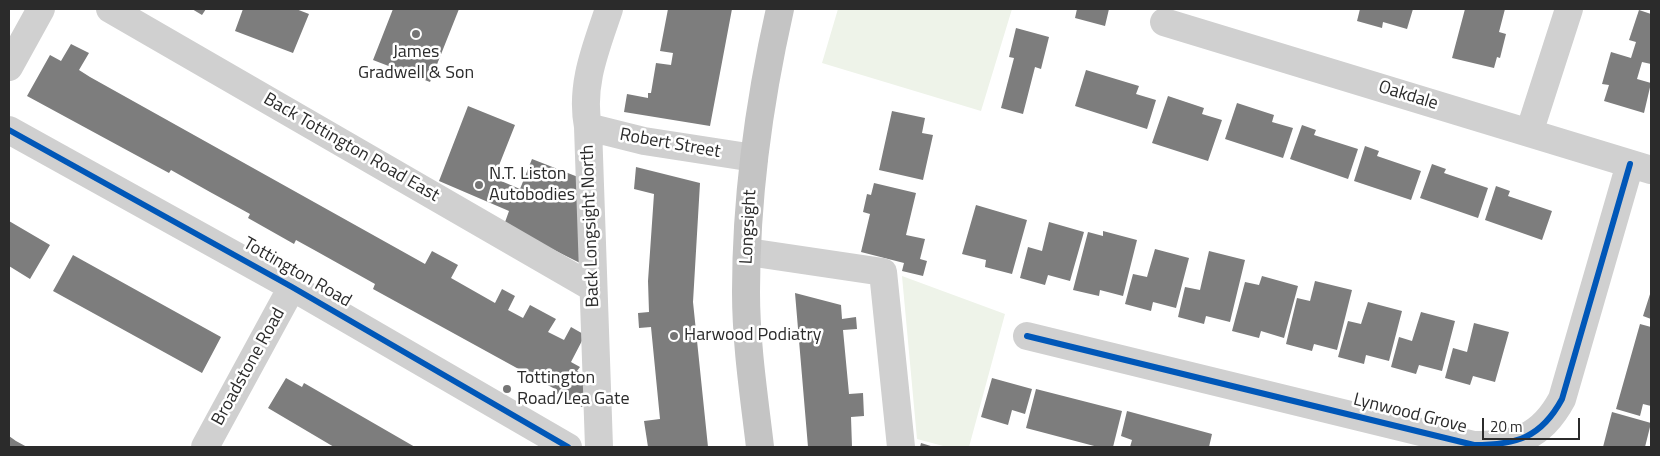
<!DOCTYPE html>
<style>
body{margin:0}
#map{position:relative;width:1660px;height:456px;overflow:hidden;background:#fff;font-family:"Titillium Web",sans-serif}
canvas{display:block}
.frame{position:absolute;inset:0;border:10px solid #2b2b2b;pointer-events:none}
.scale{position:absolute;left:1482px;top:418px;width:98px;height:22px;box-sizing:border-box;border:2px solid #2b2b2b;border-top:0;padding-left:6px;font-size:15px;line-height:18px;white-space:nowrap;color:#2b2b2b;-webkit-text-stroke:4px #fff;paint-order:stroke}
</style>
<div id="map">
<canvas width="1660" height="456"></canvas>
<div class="frame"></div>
<div class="scale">20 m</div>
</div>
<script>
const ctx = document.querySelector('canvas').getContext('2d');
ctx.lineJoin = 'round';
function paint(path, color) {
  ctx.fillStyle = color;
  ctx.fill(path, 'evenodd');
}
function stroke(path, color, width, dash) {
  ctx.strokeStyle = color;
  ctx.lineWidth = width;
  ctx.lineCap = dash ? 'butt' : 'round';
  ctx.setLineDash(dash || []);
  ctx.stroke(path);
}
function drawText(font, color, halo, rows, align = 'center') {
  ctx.font = font + ' "Titillium Web",sans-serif';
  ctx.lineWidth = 5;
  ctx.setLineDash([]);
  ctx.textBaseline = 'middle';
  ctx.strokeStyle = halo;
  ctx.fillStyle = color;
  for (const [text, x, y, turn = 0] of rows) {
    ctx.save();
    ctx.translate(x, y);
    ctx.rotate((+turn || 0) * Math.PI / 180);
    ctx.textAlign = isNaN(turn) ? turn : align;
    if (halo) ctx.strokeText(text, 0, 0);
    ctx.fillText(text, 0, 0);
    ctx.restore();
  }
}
const green = new Path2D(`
 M838 9H1012L981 111 822 63Z
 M902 276 1005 314 969 447H947L917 439Z`);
const building = new Path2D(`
 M192 9H206L202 15Z
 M243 9H296L309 14 293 53 235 31Z
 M393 9H459L430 82 373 60Z
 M668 9H732L710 126 624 112 627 94 648 98V93H651L656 63 671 65 673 53 660 51Z
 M1077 9H1109L1105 26 1075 18Z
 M1360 9H1413L1407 29 1383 22 1382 28 1357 21Z
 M1465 9H1505L1499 32 1506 34 1500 58 1497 57 1494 68 1452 58Z
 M1639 10 1651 14V64L1642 62 1637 79 1651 83 1644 113 1604 101 1609 85 1602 84 1611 52 1631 58 1636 42 1629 40Z
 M1016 28 1049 37 1041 69 1035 67 1023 114 1001 108 1014 58 1009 57Z
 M71 44 89 53 79 70 90 77 425 264 432 251 458 265 451 278 495 303 502 289 515 296 508 310 523 318 530 305 556 319 548 332 564 340 571 327 585 335 571 362 580 367 577 371 587 376V397L582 407 554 392 555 389 373 289 375 284 316 251 296 240 294 244 248 218 250 214 210 192 171 170 169 173 27 96 50 55 61 61Z
 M1086 70 1139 86 1136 94 1156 100 1147 129 1075 106Z
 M1168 96 1204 108 1202 114 1222 120 1208 161 1152 143Z
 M1237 103 1274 115 1272 122 1293 128 1283 158 1225 139Z
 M468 106 515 125 494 178 520 189 532 159 578 177 580 263 504 225 509 211 439 181Z
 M892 111 925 118 922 133 933 135 923 180 879 170Z
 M1302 125 1316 130 1314 135 1358 149 1348 179 1290 159Z
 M1365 146 1379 151 1377 156 1421 171 1411 200 1354 181Z
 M1432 164 1446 169 1444 173 1488 188 1478 218 1420 198Z
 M636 167 700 183 693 302 708 447H648L644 421 660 419 651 327 639 328 638 313 649 312 648 281 654 194 634 189Z
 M874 183 916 193 906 235 925 239 920 259 927 261 923 276 902 271 904 263 861 252 870 214 863 212 867 194 871 195Z
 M1496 186 1510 191 1508 196 1552 211 1542 240 1485 220Z
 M976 205 1027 220 1012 274 985 267 986 260 962 254Z
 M9 221 50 245 30 279 9 266Z
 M1049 222 1084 232 1070 281 1048 275 1045 285 1020 278 1028 247 1042 251Z
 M1103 231 1137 240 1123 296 1100 290 1099 296 1073 290 1088 232 1103 236Z
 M1155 249 1189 258 1176 308 1153 302 1151 311 1125 304 1133 274 1147 277Z
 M1209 251 1245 260 1230 322 1206 316 1204 324 1178 317 1185 287 1200 290Z
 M73 255 221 337 202 373 53 291Z
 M1262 276 1298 286 1284 338 1261 331 1259 338 1232 331 1245 282 1259 285Z
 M1315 281 1352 290 1337 350 1314 344 1312 351 1286 344 1297 298 1310 301Z
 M1651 291V319L1643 316Z
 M795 293 841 305 842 319 856 317 857 329 843 330 849 394 863 393 864 416 851 417 852 447H808Z
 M1368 302 1402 311 1389 361 1366 355 1364 364 1338 357 1348 321 1361 324Z
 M1421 312 1455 321 1442 371 1419 365 1416 374 1391 367 1399 337 1412 341Z
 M1474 323 1509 332 1495 382 1473 376 1470 385 1445 378 1453 348 1467 352Z
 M1640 324 1651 327V406L1643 404 1640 416 1616 409Z
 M286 378 302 387 304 383 415 447H334L268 408Z
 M992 378 1032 389 1025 414 1012 410 1008 425 981 417Z
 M1036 389 1122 411 1113 447H1098L1026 428Z
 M1127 411 1212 434 1209 447H1130L1132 440 1121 436Z
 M1612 412 1651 423 1645 447H1603Z
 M9 436 16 441 27 447H9Z
 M921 443 934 447H920Z`);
const minor = new Path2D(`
 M110 9 593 288
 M1164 22 1651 170
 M9 67 41 9
 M588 127 644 141 754 158
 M9 130 292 287 568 447
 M1529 133 1569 9
 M748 252 883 272 901 447
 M1027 336 1474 445C1516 445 1541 438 1562 399L1630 164
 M205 447 292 287
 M599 447 588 127C580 85 596 48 609 9`);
const major = new Path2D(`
 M760 447C754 396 746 344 746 292 746 196 759 102 780 9`);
const cycleway = new Path2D(`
 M9 130 292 287 568 447
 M1027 336 1474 445C1516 445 1541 438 1562 399L1630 164`);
const markers = [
 [416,34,5,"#757575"],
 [479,185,5,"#757575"],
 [674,336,5,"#757575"],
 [507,389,5,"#757575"]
];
const poiNames = [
 ["James",416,53,"center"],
 ["Gradwell & Son",416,74,"center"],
 ["N.T. Liston",489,175],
 ["Autobodies",489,196],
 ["Harwood Podiatry",684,336],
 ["Tottington",517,379],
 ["Road/Lea Gate",517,400]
];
const streetNames = [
 ["Oakdale",1408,96,17],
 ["Robert Street",670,144,10],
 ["Back Tottington Road East",351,148,30],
 ["Back Longsight North",591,226,-92],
 ["Longsight",749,227,-87],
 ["Tottington Road",297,273,30],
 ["Broadstone Road",249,367,-61],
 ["Lynwood Grove",1410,414,14]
];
paint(green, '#eef3e9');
paint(building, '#7d7d7d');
stroke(minor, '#d0d0d0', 28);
stroke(major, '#c4c4c4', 28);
stroke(cycleway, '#0057b8', 6);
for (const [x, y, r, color] of markers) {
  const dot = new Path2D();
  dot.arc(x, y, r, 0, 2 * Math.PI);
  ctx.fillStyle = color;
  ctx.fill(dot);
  stroke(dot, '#fff', 2);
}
drawText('18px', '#2b2b2b', '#fff', poiNames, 'left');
drawText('18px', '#2b2b2b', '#fff', streetNames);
</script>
